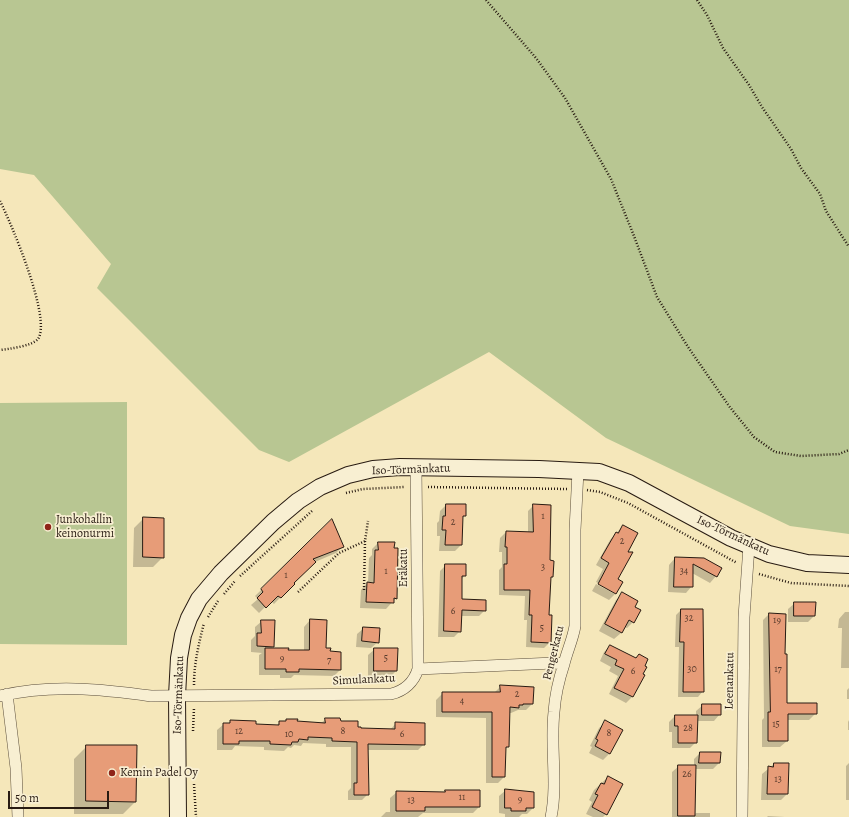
<!DOCTYPE html>
<meta charset="utf-8">
<style>
body{margin:0}
#map{position:relative;width:849px;height:817px;overflow:hidden;background:#f5e7ba;font-family:Alegreya,serif}
canvas{display:block}
.scale{position:absolute;left:8px;top:791px;width:101px;height:18px;box-sizing:border-box;border:2px solid #281b12;border-top:0;padding-left:5px;font-size:12px;line-height:14px;white-space:nowrap;color:#281b12;-webkit-text-stroke:3px #f8efd2;paint-order:stroke}
</style>
<div id="map">
<canvas width="849" height="817"></canvas>
<div class="scale">50 m</div>
</div>
<script>
const ctx = document.querySelector('canvas').getContext('2d');
ctx.lineJoin = 'round';
function paint(path, color) {
  ctx.fillStyle = color;
  ctx.fill(path, 'evenodd');
}
function stroke(path, color, width, dash) {
  ctx.strokeStyle = color;
  ctx.lineWidth = width;
  ctx.lineCap = dash ? 'butt' : 'round';
  ctx.setLineDash(dash || []);
  ctx.stroke(path);
}
function drawText(font, color, halo, rows, align = 'center') {
  ctx.font = font + ' Alegreya,serif';
  ctx.lineWidth = 3.5;
  ctx.setLineDash([]);
  ctx.textBaseline = 'middle';
  ctx.strokeStyle = halo;
  ctx.fillStyle = color;
  for (const [text, x, y, turn = 0] of rows) {
    ctx.save();
    ctx.translate(x, y);
    ctx.rotate((+turn || 0) * Math.PI / 180);
    ctx.textAlign = isNaN(turn) ? turn : align;
    if (halo) ctx.strokeText(text, 0, 0);
    ctx.fillText(text, 0, 0);
    ctx.restore();
  }
}
const green = new Path2D(`
 M0 0H849V534L790 526 606 438 489 352 289 462 259 450 97 288 111 264 34 175 0 169Z
 M127 402V645L0 644V403Z`);
const shadow = new Path2D(`
 M446 505 465 515 462 518 461 545 455 551H439L440 536H437V523L439 521 440 511Z
 M534 505 552 576 549 579 548 616 550 642 544 648 526 647 527 620H524L525 596 499 595V570L502 567V552H499L500 538 506 532 528 533V511Z
 M144 518 163 557 153 567H133L134 528Z
 M332 521 342 547 336 553 315 562 274 604 271 601 259 613 251 605 258 599 255 596Z
 M623 526 626 553 616 579 615 594V592L596 582 603 569 596 565 610 540Z
 M378 543 396 598 386 609 360 608 361 590 367 583H368L369 558 372 555V549Z
 M675 558 704 559 716 576 710 583 692 573V586L686 593 668 592 669 565Z
 M446 565 465 575 461 580V600L485 610 479 616H461L460 631 454 637H438L440 571Z
 M596 584 615 594 609 600 592 591Z
 M623 594 634 607 633 622 627 628 624 627 621 633 614 639 599 631 616 600Z
 M795 603 814 616 808 622H788V609Z
 M681 610 703 691 698 697H678L679 647H675L676 615Z
 M845 612H849V668H841L842 628H838L839 619Z
 M769 614 784 655 786 704 816 713 809 720H787V741L780 747H762V720L764 718 763 620Z
 M310 620 325 649 329 652 340 670 334 676 294 675 291 678H280V675H259V655L262 653 251 652V640L255 636V627L262 621 273 646 271 649 287 651H304V627Z
 M364 628 378 642 371 648 356 647 357 634Z
 M610 646 635 659 632 697 626 703 609 694 618 676 609 671 611 667 600 661 604 652Z
 M375 649 396 671 390 677H368V655Z
 M501 686 532 704 526 710H518L511 713H509L508 746 505 750 504 777 498 783H486V718L436 717V700L443 693H494Z
 M849 688V699H847V690Z
 M703 705 720 714 714 721H697L696 742 690 748H672V732H669V722L675 716H696V711Z
 M326 719 340 722 360 729 390 730 396 723 424 744 418 750H367L368 794 362 800H348V791L351 788V747H326V744L303 743 301 746 294 745 291 748 288 747 284 751 264 750V747L235 746 232 750H217V730L224 724H228L231 721 255 725 276 726 280 722H284L287 720 296 722 321 723Z
 M849 720V730H848V722Z
 M606 722 622 730 609 754 603 760 589 753 592 747 590 746 599 728Z
 M87 746 136 801 123 814H74V759Z
 M700 753H720L719 763 713 769H695L694 815 696 813H710V817H672V772L679 766H694V759Z
 M849 763V800H846V766Z
 M774 764 787 794 781 800H761L762 774Z
 M608 777 622 784 606 814 603 817H593L586 814 592 802 589 800 594 790Z
 M506 790 533 808 527 814H522L519 817H505V814L499 813V796Z
 M445 791H479V807L473 813H423L418 817H381L386 812H390V798L397 792 443 793Z
 M768 816 785 817H767Z`);
const building = new Path2D(`
 M446 504H466V516H463L462 545H445L446 530H442L443 516H445Z
 M533 504 551 505 550 560 554 561 553 577H551L549 615H552L551 643 531 642 532 615H529L530 590H504V564H507V547H505L506 531 533 532Z
 M143 517 164 518V558L143 557Z
 M332 519 344 547 313 559 316 562 294 583 295 584 281 598 278 596 266 608 257 598 263 592 261 589Z
 M623 525 638 533 628 552H633L618 579 623 582 616 594 598 584 609 563 601 558 616 532 618 533Z
 M378 542H395L394 548H398L397 599 394 598V603L366 602 367 582 374 583 375 550H378Z
 M675 557 704 558 722 568 717 577 693 564V587H674Z
 M445 564H466V576H462V599L486 600V611L462 610 461 632 444 631Z
 M622 592 638 601 635 607 641 610 634 623 629 620 622 633 605 624Z
 M794 602H816L815 616H794Z
 M681 609H703L704 692H683L684 642H680Z
 M769 613 786 614 785 654H787V703H817V714H788V741H768V712H770Z
 M310 619 327 620 326 648H331L330 651 341 652V670L299 669V672H286V669H265V648H289L288 650H309Z
 M261 620H275L274 647 257 646V633H261Z
 M363 627 380 628 379 643 362 641Z
 M610 645 636 658 639 654 648 659 645 666 647 667 643 674 645 675 633 697 614 688 624 669 615 665 617 660 605 654Z
 M374 648H398L397 671H374Z
 M500 685 534 687 533 704H523V705H519V708L510 707 509 747H506L505 777H492V712H442V692H500Z
 M702 704H721V715H702Z
 M675 715H698L697 743H678V726H675Z
 M325 718H340L341 721H358V727H361V728L395 729V722L425 723V745L368 744 369 795H354V783H357V742L332 741V738L308 737V740L299 739 298 742H292L291 745 270 744V741H239V744H223V723H230V720L256 721V724L279 725V721H286V719H298L297 721 325 723Z
 M605 720 623 730 610 754 595 746 598 740 596 739Z
 M86 745H137L136 802 86 801Z
 M700 752H721L720 763H699Z
 M774 763H789L788 794H767L768 766 773 767Z
 M678 765H696L695 816H678Z
 M608 776 623 784 607 815 592 807 598 795 595 794 601 783 604 784Z
 M505 789 534 792V808H526V811H511V808H505Z
 M445 790H480V807H425V811H396V791L445 792Z`);
const path = new Path2D(`
 M486 0 536 58 565 98 611 179 634 236 657 297 688 347 729 406 754 437 775 452 801 456 839 454 849 450
 M697 0 707 15 723 48 749 85 762 107 791 149 801 168 820 194 826 211 849 247
 M0 201C11 223 52 319 38 339 32 346 9 349 0 350
 M428 487 567 489
 M587 490 600 492 628 503 737 563
 M346 493 363 489 405 487
 M759 574 791 583 849 586
 M240 576 312 511
 M364 590 365 541
 M298 592 339 553 365 541 368 521
 M224 594 235 581
 M208 617 218 601
 M194 685C194 663 199 643 204 623
 M193 731 194 708
 M194 784 196 817`);
const street = new Path2D(`
 M416 468 418 669
 M7 694 16 768 18 817
 M0 696C50 684 101 689 151 696L391 694C404 691 414 682 418 669L554 663 564 664
 M551 817C558 783 550 747 554 712 555 697 559 679 564 664 567 651 573 639 575 626V530L578 471
 M742 817 744 617 749 546`);
const secondary = new Path2D(`
 M178 817 177 696 179 658 183 635 189 618 199 599 221 573 273 522 298 501 320 487 348 475 373 469 400 467 539 469 599 472 629 483 731 538 769 554 807 563 849 565`);
const markers = [
 [48,527,4,"#8f2418"],
 [112,773,4,"#8f2418"]
];
const numberNames = [
 ["1",543,517],
 ["2",453,523],
 ["2",622,542],
 ["3",543,568],
 ["1",386,572],
 ["34",684,572],
 ["1",286,576],
 ["6",453,612],
 ["32",689,619],
 ["19",777,621],
 ["5",542,629],
 ["9",282,659],
 ["5",386,659],
 ["7",329,661],
 ["30",692,670],
 ["17",778,670],
 ["6",633,672],
 ["2",517,695],
 ["4",462,702],
 ["15",776,725],
 ["28",688,729],
 ["12",239,732],
 ["8",343,732],
 ["8",609,734],
 ["10",289,735],
 ["6",402,735],
 ["26",687,775],
 ["13",778,780],
 ["11",462,798],
 ["9",520,800],
 ["13",411,801]
];
const streetNames = [
 ["Iso-Törmänkatu",411,470,-2],
 ["Iso-Törmänkatu",733,536,25],
 ["Eräkatu",404,568,-90],
 ["Pengerkatu",554,653,-76],
 ["Simulankatu",364,680,-3],
 ["Leenankatu",730,681,-89],
 ["Iso-Törmänkatu",179,695,-88]
];
const poiNames = [
 ["Junkohallin",56,520],
 ["keinonurmi",56,534],
 ["Kemin Padel Oy",120,773]
];
paint(green, '#b8c692');
paint(shadow, '#0003');
paint(building, '#e79c78');
stroke(building, '#281b12', 1);
stroke(street, '#5b4e3c', 12);
stroke(secondary, '#281b12', 18);
stroke(path, '#281b12', 2.5, [1, 2]);
stroke(street, '#f8efd2', 11);
stroke(secondary, '#f8efd2', 16);
for (const [x, y, r, color] of markers) {
  const dot = new Path2D();
  dot.arc(x, y, r, 0, 2 * Math.PI);
  ctx.fillStyle = color;
  ctx.fill(dot);
  stroke(dot, '#f8efd2', 1.5);
}
drawText('10px', '#583b2c', null, numberNames);
drawText('12px', '#281b12', '#f8efd2', streetNames);
drawText('12px', '#281b12', '#f8efd2', poiNames, 'left');
</script>
